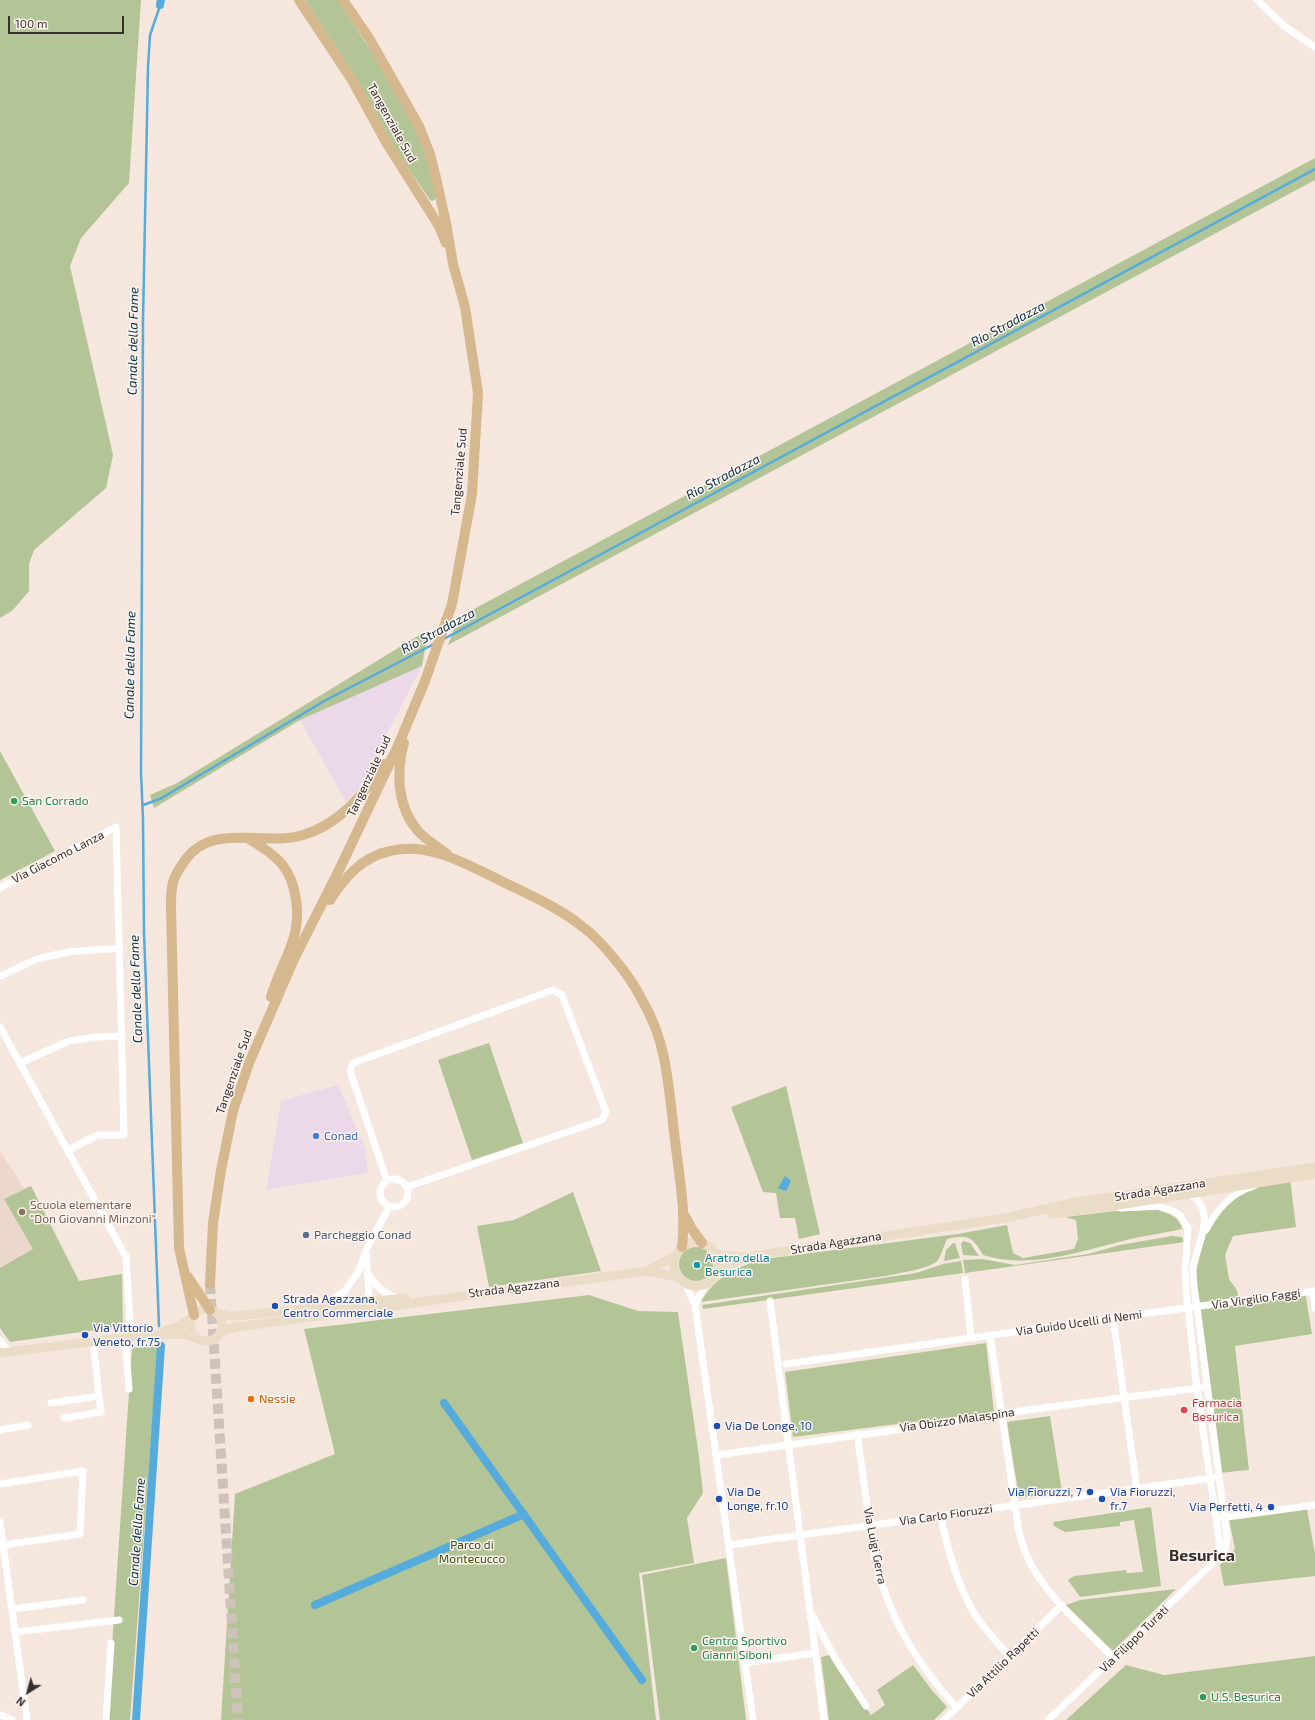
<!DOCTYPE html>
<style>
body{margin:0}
#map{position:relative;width:1315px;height:1720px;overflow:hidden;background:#f5e6de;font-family:"Exo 2",sans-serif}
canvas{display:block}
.north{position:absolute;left:8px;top:1672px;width:40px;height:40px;-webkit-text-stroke:3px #fef5f0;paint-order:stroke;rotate:217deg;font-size:11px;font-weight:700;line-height:16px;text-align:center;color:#36302d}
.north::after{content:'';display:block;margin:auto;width:14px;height:18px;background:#36302d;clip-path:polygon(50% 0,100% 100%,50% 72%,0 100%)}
.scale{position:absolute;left:8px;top:16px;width:116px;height:18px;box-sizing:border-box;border:2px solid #36302d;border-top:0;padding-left:5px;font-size:12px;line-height:14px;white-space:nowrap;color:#36302d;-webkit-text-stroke:3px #fef5f0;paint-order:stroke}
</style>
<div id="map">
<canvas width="1315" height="1720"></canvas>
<div class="north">N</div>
<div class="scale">100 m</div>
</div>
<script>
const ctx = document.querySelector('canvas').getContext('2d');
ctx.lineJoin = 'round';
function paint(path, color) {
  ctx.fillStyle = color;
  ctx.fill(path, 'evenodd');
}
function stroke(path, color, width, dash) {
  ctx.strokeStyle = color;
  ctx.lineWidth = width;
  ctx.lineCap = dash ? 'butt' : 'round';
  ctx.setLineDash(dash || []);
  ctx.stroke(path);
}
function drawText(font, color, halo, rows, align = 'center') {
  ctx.font = font + ' "Exo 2",sans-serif';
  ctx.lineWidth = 3;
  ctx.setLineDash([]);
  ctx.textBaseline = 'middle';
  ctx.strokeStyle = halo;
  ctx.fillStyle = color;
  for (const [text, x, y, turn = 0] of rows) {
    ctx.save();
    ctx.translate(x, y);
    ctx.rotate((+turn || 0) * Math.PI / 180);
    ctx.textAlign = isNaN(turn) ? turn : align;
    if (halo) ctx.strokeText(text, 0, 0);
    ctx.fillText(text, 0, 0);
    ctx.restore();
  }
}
const commercial = new Path2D(`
 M422 666 359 788 346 802 300 720Z
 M338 1085 365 1148 368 1173 266 1190 281 1101Z`);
const built = new Path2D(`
 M0 1151 24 1188 31 1186 56 1236 0 1269Z`);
const green = new Path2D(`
 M0 0H141L129 183 81 238 70 266 113 455 106 488 34 550 29 564V591L13 610 0 618Z
 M305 0H338L380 65 418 134 432 173 436 198 433 201 430 200 396 150 355 76Z
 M1315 158V180L448 645 459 617Z
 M421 634 427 638 422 666 300 720 154 808 150 795 177 783Z
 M0 751 55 851 0 880Z
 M489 1043 523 1143 472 1160 438 1060Z
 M786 1086 820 1234 799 1239 795 1218H780L776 1193 763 1192 731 1107Z
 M1290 1178 1296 1227 1233 1236 1225 1255 1229 1279 1237 1290 1239 1301 1305 1292 1312 1334 1235 1346 1249 1470 1219 1473 1193 1288 1201 1239 1222 1206 1252 1187Z
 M31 1186 79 1281 122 1274 123 1326 10 1342 0 1328V1268L33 1249 4 1199Z
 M573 1192 601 1271 489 1287 477 1226 514 1220Z
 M1158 1210C1169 1214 1180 1217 1182 1229 1161 1234 1139 1236 1119 1242 1075 1253 1028 1269 983 1255 973 1237 967 1234 947 1239 944 1245 941 1257 937 1261 930 1269 898 1273 886 1276L701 1302C714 1277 740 1265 765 1259L958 1234 1007 1225 1013 1253 1023 1258 1074 1249 1078 1239 1076 1220 1065 1217 1115 1211Z
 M1172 1236 1182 1237 1184 1242 965 1273 963 1260 982 1259 1015 1265 1088 1254 1120 1245Z
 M963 1241 970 1243 979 1256 963 1255 961 1244Z
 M953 1243H955L960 1258 944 1261 946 1250Z
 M679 1264a17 17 0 1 1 34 0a17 17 0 1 1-34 0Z
 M961 1261 963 1273 703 1309 702 1305 916 1273 943 1264Z
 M589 1295 638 1311 678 1312 699 1457 703 1493 687 1518 694 1563 639 1573 656 1720H221L235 1494 335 1454 304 1329Z
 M986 1343 994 1412 793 1437 785 1372Z
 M158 1346 130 1720H107L132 1348Z
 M1050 1416 1062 1492 1019 1498 1007 1422Z
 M1151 1507 1161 1586 1080 1597 1068 1580 1074 1576 1126 1570 1127 1573 1143 1572 1134 1520 1120 1522V1526L1065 1532 1054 1526 1053 1522Z
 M1307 1509 1315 1554V1576L1224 1586 1220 1565 1235 1549 1229 1519Z
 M726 1558 746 1720H660L642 1575Z
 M1176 1589 1113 1651 1066 1605 1080 1600Z
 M829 1655 871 1715 885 1705 877 1690 913 1665 931 1689 947 1707 934 1720H829L821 1657Z
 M1315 1656V1720H1066L1126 1665 1164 1675Z`);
const water = new Path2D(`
 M785 1176 791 1181 786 1191 778 1188Z`);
const stream = new Path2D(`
 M442 640 1315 169
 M143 805 160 799 326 700 434 644
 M159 1326 144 933 143 819 141 772 143 321 148 67 150 35 162 0`);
const canal = new Path2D(`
 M160 5 161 0
 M444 1403 642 1680
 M315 1605 524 1514
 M136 1720 161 1346`);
const primaryTunnel = new Path2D(`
 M210 1284 238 1720`);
const street = new Path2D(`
 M1257 0 1284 26 1315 47
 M0 888 116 827 124 1135H98L68 1150
 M0 976 37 959 68 952 120 948
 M0 1027 126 1257 131 1336
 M20 1063 69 1041 96 1037 122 1036
 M380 1193a14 14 0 1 1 28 0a14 14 0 1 1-28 0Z
 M387 1181 350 1071 353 1063 553 990 562 995 606 1112 602 1120 407 1187
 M1121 1208 1157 1206 1171 1210 1180 1215 1188 1228 1185 1271 1186 1290 1197 1389 1219 1539V1556
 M1206 1230C1217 1209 1231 1193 1254 1186
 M369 1275C375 1286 385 1294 397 1298
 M965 1279 971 1338
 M685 1283 695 1305 753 1720
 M1313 1291 1315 1308
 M770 1301 824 1720
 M363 1305C375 1293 364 1271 367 1256
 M695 1305 705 1284
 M300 1309 310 1303 333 1299 345 1291 358 1272 369 1244 390 1206
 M1113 1318 1137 1490
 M990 1335 1019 1532C1022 1541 1024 1550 1028 1558 1045 1596 1085 1628 1113 1658
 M125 1337 129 1389
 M0 1340 9 1352
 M786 1364 1178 1309 1315 1291
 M51 1403 99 1396 93 1341
 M64 1418 101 1412 99 1396
 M0 1430 28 1425
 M857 1434C861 1463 865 1491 869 1519 872 1541 875 1565 883 1587 898 1633 924 1672 957 1708
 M717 1455 1001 1415 1027 1410 1207 1387
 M0 1484 83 1471 80 1534 3 1545
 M941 1516C947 1549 957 1583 974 1613 984 1629 997 1642 1009 1656
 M1220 1518 1315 1505
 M0 1522 27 1720
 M729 1545 1219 1477
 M12 1609 83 1600
 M812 1615 836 1660 866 1706
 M15 1632 119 1620
 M745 1663 815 1653
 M0 1715 12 1720
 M106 1720 111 1643
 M944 1720 1062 1605
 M1048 1720 1219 1557 1225 1549 1227 1537 1197 1307C1195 1295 1193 1283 1193 1271 1195 1248 1213 1223 1199 1202 1195 1198 1193 1195 1187 1192`);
const secondary = new Path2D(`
 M1051 1214 1100 1208 1315 1174
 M674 1264a22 22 0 1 1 44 0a22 22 0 1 1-44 0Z
 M714 1253 722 1255 746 1257 1005 1218 1077 1202 1315 1167
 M647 1271 675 1256
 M715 1273 744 1258
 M190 1325a16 16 0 1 1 32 0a16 16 0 1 1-32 0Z
 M214 1312 229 1316H236L405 1298
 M163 1331 179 1326 192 1317
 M219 1334 228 1329 237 1327 647 1271 678 1277
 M0 1353 148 1335 184 1334 198 1339`);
const primary = new Path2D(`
 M299 0 352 80 386 142 439 226 446 243
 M404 743C396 772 397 807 418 831 426 840 438 847 447 854
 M249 839C261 846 272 853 281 863 298 883 301 919 292 943 286 961 276 978 271 997
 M330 900C345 877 362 857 390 851 430 841 470 866 505 883 532 896 559 908 583 927 602 941 629 975 640 996 651 1015 660 1037 664 1058 670 1088 672 1118 676 1148 680 1181 686 1213 682 1247
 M685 1216 692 1229 702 1243
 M188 1277 210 1310
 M210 1284 213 1223 221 1170 233 1111 249 1063 294 959 340 868 397 748 425 681 452 604 472 494 478 393 465 307 453 264 446 223 436 178 430 154 419 126 369 38 343 0
 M194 1315 179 1248 171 907C171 884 172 878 186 859 214 822 265 847 303 835 340 824 364 794 384 764`);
const markers = [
 [14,801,4,"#2e9e5b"],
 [316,1136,4,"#3f7fe0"],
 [22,1212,4,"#8d6e63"],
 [306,1235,4,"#5c6f8a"],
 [697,1265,4,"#0f9aa8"],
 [275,1306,4,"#1a4fb4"],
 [85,1335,4,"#1a4fb4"],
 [251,1399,4,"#e8710a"],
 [1184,1410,4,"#e0444e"],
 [717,1426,4,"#1a4fb4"],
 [1090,1492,4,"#1a4fb4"],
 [719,1499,4,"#1a4fb4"],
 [1102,1499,4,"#1a4fb4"],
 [1271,1507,4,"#1a4fb4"],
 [694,1648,4,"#2e9e5b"],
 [1203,1697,4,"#2e9e5b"]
];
const streetNames = [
 ["Tangenziale Sud",392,123,61],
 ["Tangenziale Sud",459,472,-85],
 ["Tangenziale Sud",369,776,-65],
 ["Via Giacomo Lanza",58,857,-27],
 ["Tangenziale Sud",234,1072,-71],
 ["Strada Agazzana",1160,1190,-9],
 ["Strada Agazzana",836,1243,-9],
 ["Strada Agazzana",514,1288,-7],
 ["Via Virgilio Faggi",1256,1299,-8],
 ["Via Guido Ucelli di Nemi",1079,1323,-8],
 ["Via Obizzo Malaspina",957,1420,-8],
 ["Via Carlo Fioruzzi",946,1515,-8],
 ["Via Luigi Gerra",875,1546,79],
 ["Via Filippo Turati",1134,1639,-44],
 ["Via Attilio Rapetti",1003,1663,-44]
];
const leisureNames = [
 ["San Corrado",22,801],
 ["Centro Sportivo",702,1641],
 ["Gianni Siboni",702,1655],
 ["U.S. Besurica",1211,1697]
];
const shopNames = [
 ["Conad",324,1136]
];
const educationNames = [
 ["Scuola elementare",30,1205],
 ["\"Don Giovanni Minzoni\"",30,1219]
];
const serviceNames = [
 ["Parcheggio Conad",314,1235]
];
const cultureNames = [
 ["Aratro della",705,1258],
 ["Besurica",705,1272]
];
const transitNames = [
 ["Strada Agazzana,",283,1299],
 ["Centro Commerciale",283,1313],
 ["Via Vittorio",93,1328],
 ["Veneto, fr.75",93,1342],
 ["Via De Longe, 10",725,1426],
 ["Via De",727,1492],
 ["Longe, fr.10",727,1506],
 ["Via Fioruzzi, 7",1082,1492,"right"],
 ["Via Fioruzzi,",1110,1492],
 ["fr.7",1110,1506],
 ["Via Perfetti, 4",1263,1507,"right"]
];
const foodNames = [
 ["Nessie",259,1399]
];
const healthNames = [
 ["Farmacia",1192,1403],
 ["Besurica",1192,1417]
];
const parkNames = [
 ["Parco di",472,1545],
 ["Montecucco",472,1559]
];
const waterNames = [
 ["Rio Stradazza",1008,324,-28],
 ["Canale della Fame",133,341,-89],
 ["Rio Stradazza",723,477,-28],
 ["Rio Stradazza",438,631,-28],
 ["Canale della Fame",130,665,-89],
 ["Canale della Fame",136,989,-92],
 ["Canale della Fame",137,1532,-86]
];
const districtNames = [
 ["Besurica",1202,1556]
];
paint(commercial, '#ebd9ea');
paint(built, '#ecd7cc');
paint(green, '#b3c596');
paint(water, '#54abdc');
stroke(stream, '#54abdc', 2.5);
stroke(canal, '#54abdc', 8);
stroke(primaryTunnel, '#cfc2bb', 10, [10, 5]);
stroke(street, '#fff', 7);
stroke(secondary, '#eadcc7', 9);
stroke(primary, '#d6b88f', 10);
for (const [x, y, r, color] of markers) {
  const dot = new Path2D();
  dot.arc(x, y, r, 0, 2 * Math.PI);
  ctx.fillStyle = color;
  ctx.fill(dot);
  stroke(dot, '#fef5f0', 1.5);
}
drawText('12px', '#36302d', '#fef5f0', streetNames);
drawText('12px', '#27864d', '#fef5f0', leisureNames, 'left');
drawText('12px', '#366cbe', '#fef5f0', shopNames, 'left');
drawText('12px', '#785e54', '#fef5f0', educationNames, 'left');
drawText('12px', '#4e5e75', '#fef5f0', serviceNames, 'left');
drawText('12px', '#0d838f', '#fef5f0', cultureNames, 'left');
drawText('12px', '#164399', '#fef5f0', transitNames, 'left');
drawText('12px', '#c56008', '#fef5f0', foodNames, 'left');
drawText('12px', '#be3a42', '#fef5f0', healthNames, 'left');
drawText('12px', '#3b4c12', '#fef5f0', parkNames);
drawText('italic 13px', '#062f43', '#fef5f0', waterNames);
drawText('bold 16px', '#36302d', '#fef5f0', districtNames);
</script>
